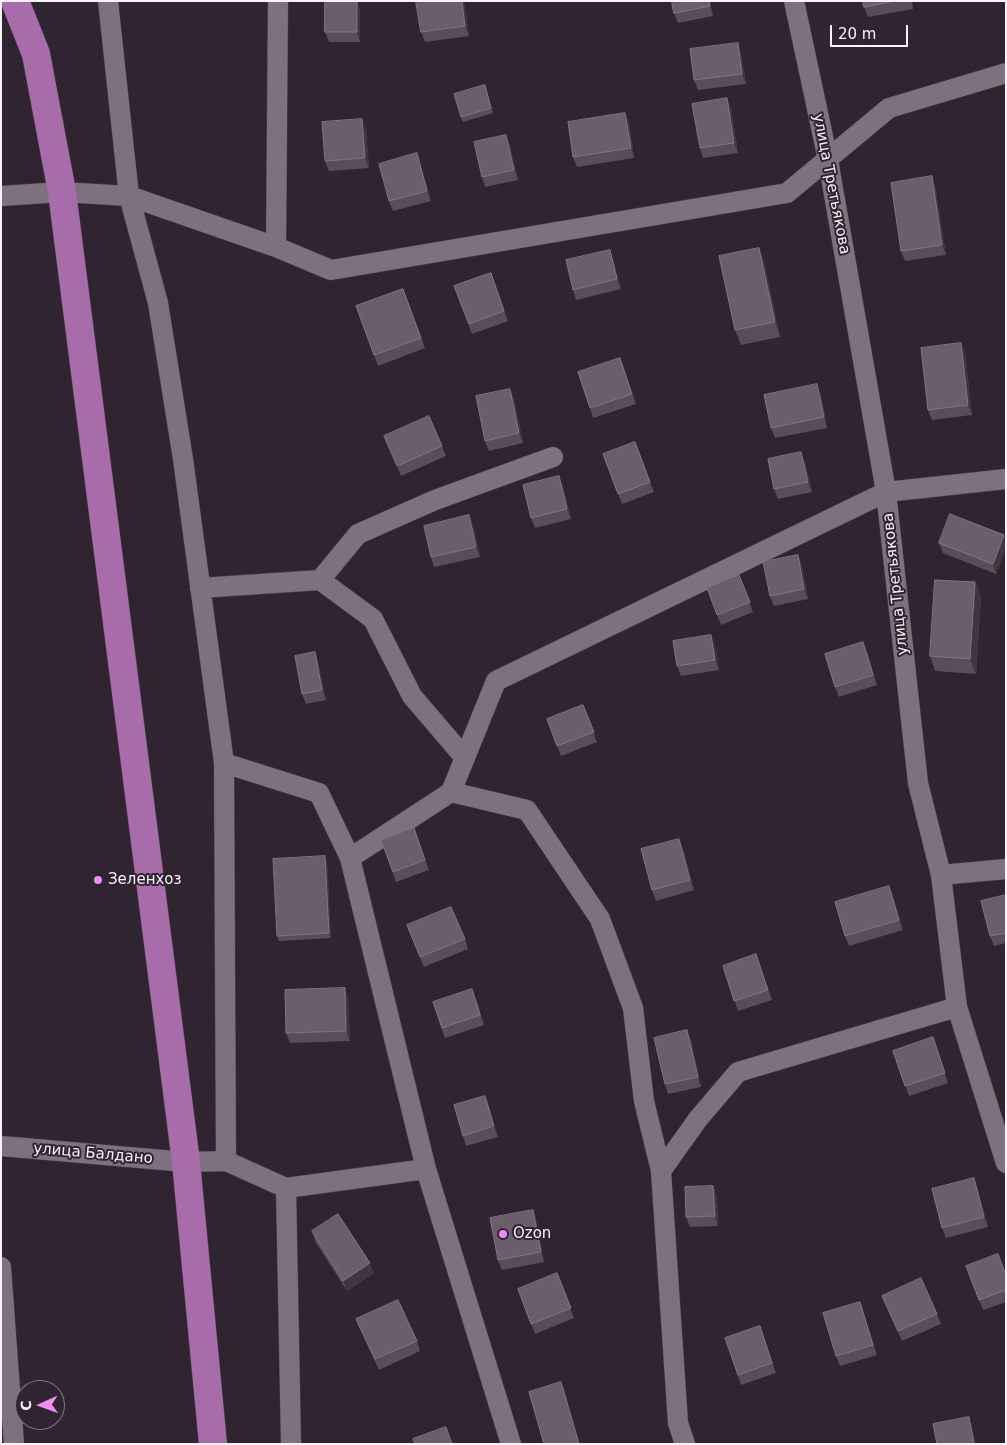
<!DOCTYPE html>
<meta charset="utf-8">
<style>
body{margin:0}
#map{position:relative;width:1007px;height:1445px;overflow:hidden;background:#302430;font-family:"DejaVu Sans",sans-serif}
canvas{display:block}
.frame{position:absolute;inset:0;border:2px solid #f9f1fa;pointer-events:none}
.north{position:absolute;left:15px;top:1380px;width:50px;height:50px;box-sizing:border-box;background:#302430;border:1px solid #807681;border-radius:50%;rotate:268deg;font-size:14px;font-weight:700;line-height:20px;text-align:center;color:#f9f1fa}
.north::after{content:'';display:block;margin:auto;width:18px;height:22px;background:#f08bf5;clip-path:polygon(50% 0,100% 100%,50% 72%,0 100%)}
.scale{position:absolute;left:830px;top:25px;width:78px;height:22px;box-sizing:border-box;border:2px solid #f9f1fa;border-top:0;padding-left:6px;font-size:15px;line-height:18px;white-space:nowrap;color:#f9f1fa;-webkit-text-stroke:4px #302430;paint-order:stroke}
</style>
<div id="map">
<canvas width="1007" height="1445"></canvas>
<div class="frame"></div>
<div class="north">С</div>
<div class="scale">20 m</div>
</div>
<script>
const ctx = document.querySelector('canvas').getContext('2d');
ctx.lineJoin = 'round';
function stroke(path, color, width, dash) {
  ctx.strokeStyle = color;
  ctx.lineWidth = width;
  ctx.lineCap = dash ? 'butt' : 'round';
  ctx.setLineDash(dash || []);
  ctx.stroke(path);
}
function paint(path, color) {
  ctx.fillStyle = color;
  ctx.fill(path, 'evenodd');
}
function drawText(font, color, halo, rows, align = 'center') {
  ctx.font = font + ' "DejaVu Sans",sans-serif';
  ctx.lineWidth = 4;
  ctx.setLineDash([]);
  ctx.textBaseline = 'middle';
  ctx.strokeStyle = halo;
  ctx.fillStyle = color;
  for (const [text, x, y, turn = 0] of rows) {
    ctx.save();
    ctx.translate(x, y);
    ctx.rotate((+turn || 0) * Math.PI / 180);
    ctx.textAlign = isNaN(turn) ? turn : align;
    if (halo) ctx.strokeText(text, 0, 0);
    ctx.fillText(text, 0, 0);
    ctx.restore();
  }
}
const street = new Path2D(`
 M108 1 129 196 276 247 278 1
 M794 1 828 160 886 492 918 783 941 875 957 1007 1006 1163
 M1 196 62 192 129 196 158 303 183 459 224 763 319 793 350 858 451 792 527 810 600 919 633 1008 644 1101 661 1171 678 1423 685 1444
 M276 247 331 270 787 193 889 108 1006 73
 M320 580 358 534 435 500 553 457
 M200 588 320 580 373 619 412 696 465 758
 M451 792 496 681 886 492 1006 479
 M941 875 1006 869
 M1 1146 186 1162 226 1161 224 763
 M226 1161 286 1188 426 1169 350 858
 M426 1169 511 1444
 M661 1171 698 1119 738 1072 957 1007
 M286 1188 291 1444
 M1 1267 14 1444`);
const primary = new Path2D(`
 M15 1 36 54 62 192 186 1162 213 1444`);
const wall = new Path2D(`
 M325 1H357L360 10V42H329L325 32Z
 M464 1 469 36 425 42 421 32Z
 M710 1 713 16 678 23 674 13Z
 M863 1H912L913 9 868 17 864 7Z
 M741 53 746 84 698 90 694 80Z
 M485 85 493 113 463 122 461 117Z
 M731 108 738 153 703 158 700 148Z
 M625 113 629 123 634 158 577 167 573 157Z
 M366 129 369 168 329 171 325 161Z
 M510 145 518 180 485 187 482 177Z
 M420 163 431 201 393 211 389 201Z
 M935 186 946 255 905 261 901 251Z
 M759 248 764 262 780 337 741 345 735 330Z
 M610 250 613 260 621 289 576 300 573 290Z
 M491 273 508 321 472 334 454 286Z
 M403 289 425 348 378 366 356 306Z
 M965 353 972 415 932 420 928 410Z
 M620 358 636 404 593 418 590 408Z
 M510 389 514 399 523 443 489 451 485 441Z
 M821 394 827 428 775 438 771 428Z
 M384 436 442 446 446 456 401 476Z
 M635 442 654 492 622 504 603 454Z
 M805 462 812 492 778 499 774 489Z
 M559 476 563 486 571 519 535 528 531 518Z
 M473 525 480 557 434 567 431 557Z
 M1004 535 996 574 943 553 939 543Z
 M798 555 802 566 808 599 774 606 770 596Z
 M739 575 753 612 721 625 707 588Z
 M975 582 981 597 976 674 935 671 930 656Z
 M711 635 715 645 719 670 681 676 677 666Z
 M315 652 318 662 326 700 306 704 302 694Z
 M867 652 877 685 839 697 835 687Z
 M583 705 597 742 561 756 547 719Z
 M414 828 429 870 396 882 381 840Z
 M683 849 694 890 656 901 652 890Z
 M327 861 331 938 279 941 277 936Z
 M889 886 903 930 849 946 845 936Z
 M1006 895V943L994 946 990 936Z
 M407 925 465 939 468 949 424 967Z
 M756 954 772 1000 738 1011 723 966Z
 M348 998 350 1041 290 1043 286 1033Z
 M476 999 484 1025 445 1038 433 1002Z
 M933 1037 948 1083 909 1096 893 1051Z
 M691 1040 701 1087 668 1094 665 1084Z
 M485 1096 498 1137 466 1146 463 1136Z
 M974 1178 977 1188 988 1227 946 1238 942 1228Z
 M713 1186 717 1196 718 1226 690 1227 686 1217Z
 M533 1210 536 1220 544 1262 502 1270 498 1260Z
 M312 1231 374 1273 347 1291 315 1241Z
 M966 1266 1006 1275V1302L983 1310Z
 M557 1273 574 1318 535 1334 518 1289Z
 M882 1296 937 1314 941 1324 902 1341 886 1306Z
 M863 1312 877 1355 840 1366 836 1356Z
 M356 1319 417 1341 420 1351 379 1370 360 1329Z
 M760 1326 776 1373 741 1385 725 1338Z`);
const shadedWall = new Path2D(`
 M357 1 360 10V42L357 32Z
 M462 1H464L469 36 465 26Z
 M709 1H710L713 16 710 6Z
 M738 43 741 53 746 84 742 74Z
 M727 98 731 108 738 153 734 143Z
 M625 113 629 123 634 158 631 148Z
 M362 119 366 129 369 168 365 158Z
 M506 135 510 145 518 180 514 170Z
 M417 153 420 163 431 201 427 191Z
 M932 176 935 186 946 255 942 245Z
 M759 248 764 262 780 337 775 322Z
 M610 250 613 260 621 289 617 279Z
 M961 343 965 353 972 415 968 405Z
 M817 384 821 394 827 428 824 417Z
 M510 389 514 399 523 443 519 433Z
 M801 452 805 462 812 492 808 482Z
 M559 476 563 486 571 519 567 509Z
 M469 515 473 525 480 557 476 547Z
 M1004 535 1006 539V550L996 574 993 564Z
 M798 555 802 566 808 599 804 589Z
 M975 582 981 597 976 674 970 659Z
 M711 635 715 645 719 670 715 660Z
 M315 652 318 662 326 700 322 690Z
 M679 839 683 849 694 890 690 880Z
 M325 856 327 861 331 938 329 933Z
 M889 886 893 896 903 930 899 920Z
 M345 988 348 998 350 1041 346 1031Z
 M687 1030 691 1040 701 1087 698 1077Z
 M485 1096 489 1106 498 1137 494 1126Z
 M974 1178 977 1188 988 1227 984 1217Z
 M713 1186 717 1196 718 1226 715 1216Z
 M533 1210 536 1220 544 1262 541 1252Z
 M370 1263 374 1273 347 1291 343 1281Z
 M561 1382 565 1392 580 1444H579Z
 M969 1417 972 1427 976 1444H974Z`);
const building = new Path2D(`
 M325 1H357V32H325Z
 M416 1H462L465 26 421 32Z
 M672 1H709L710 6 674 13Z
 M863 1H895L864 7Z
 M738 43 742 74 694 80 690 49Z
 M485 85 491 108 461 117 454 94Z
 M727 98 734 143 700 148 692 104Z
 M625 113 631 148 573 157 568 122Z
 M362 119 365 158 325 161 322 122Z
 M506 135 514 170 482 177 474 142Z
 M417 153 427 191 389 201 379 164Z
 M932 176 942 245 901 251 891 183Z
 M759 248 775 322 735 330 719 256Z
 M610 250 617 279 573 290 566 260Z
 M491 273 504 311 469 324 454 286Z
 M403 289 421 338 374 355 356 306Z
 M961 343 968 405 928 410 921 348Z
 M620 358 632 394 590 408 578 372Z
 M817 384 824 417 771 428 764 395Z
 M510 389 519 433 485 441 476 396Z
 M429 416 442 446 397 466 384 436Z
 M635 442 650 482 618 494 603 454Z
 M801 452 808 482 774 489 768 459Z
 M559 476 567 509 531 518 523 485Z
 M950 514 1004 535 993 564 939 543Z
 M469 515 476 547 431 557 424 526Z
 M798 555 804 589 770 596 763 562Z
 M739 575 750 602 717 615 707 588Z
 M935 580 975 582 970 659 930 656Z
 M711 635 715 660 677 666 673 641Z
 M863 642 873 675 835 687 825 654Z
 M315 652 322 690 302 694 295 656Z
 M583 705 594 732 557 746 547 719Z
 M414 828 425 860 393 872 381 840Z
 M679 839 690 880 652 890 641 849Z
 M325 856 329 933 277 936 273 859Z
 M889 886 899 920 845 936 835 902Z
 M1006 895V933L990 936 981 901Z
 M451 907 465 939 420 957 407 925Z
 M756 954 768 990 734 1001 723 966Z
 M345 988 346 1031 286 1033 285 990Z
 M472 989 480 1015 442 1028 433 1002Z
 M687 1030 698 1077 665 1084 654 1038Z
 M933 1037 945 1073 905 1086 893 1051Z
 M485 1096 494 1126 463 1136 454 1105Z
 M974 1178 984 1217 942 1228 932 1189Z
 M713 1186 715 1216 686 1217 685 1187Z
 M533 1210 541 1252 498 1260 490 1218Z
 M338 1214 370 1263 343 1281 312 1231Z
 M998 1254 1006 1275V1290L979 1300 966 1266Z
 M557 1273 571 1308 531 1324 518 1289Z
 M921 1278 937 1314 898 1331 882 1296Z
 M398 1300 417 1341 375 1359 356 1319Z
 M860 1302 873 1345 836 1356 823 1313Z
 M760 1326 772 1363 738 1375 725 1338Z
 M561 1382 579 1444H544L529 1392Z
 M969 1417 974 1444H937L933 1424Z
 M446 1427 452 1444H415L413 1439Z`);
const markers = [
 [98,880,5,"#f08bf5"],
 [503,1234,5,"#f08bf5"]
];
const streetNames = [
 ["улица Третьякова",831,184,79],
 ["улица Третьякова",896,584,-96],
 ["улица Балдано",93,1154,5]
];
const poiNames = [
 ["Зеленхоз",108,880],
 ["Ozon",513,1234]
];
stroke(street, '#4a3f4a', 21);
stroke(primary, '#4a3f4a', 29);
stroke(street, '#7f707f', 20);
stroke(primary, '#a96cab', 28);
paint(wall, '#5a4c5a');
paint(shadedWall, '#423542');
paint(building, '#6b5e6b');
stroke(building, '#817582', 1);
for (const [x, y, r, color] of markers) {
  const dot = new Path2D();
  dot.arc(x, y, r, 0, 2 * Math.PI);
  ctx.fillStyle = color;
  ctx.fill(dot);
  stroke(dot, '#302430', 2);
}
drawText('15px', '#f9f1fa', '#302430', streetNames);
drawText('15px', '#f9f1fa', '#302430', poiNames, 'left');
</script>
